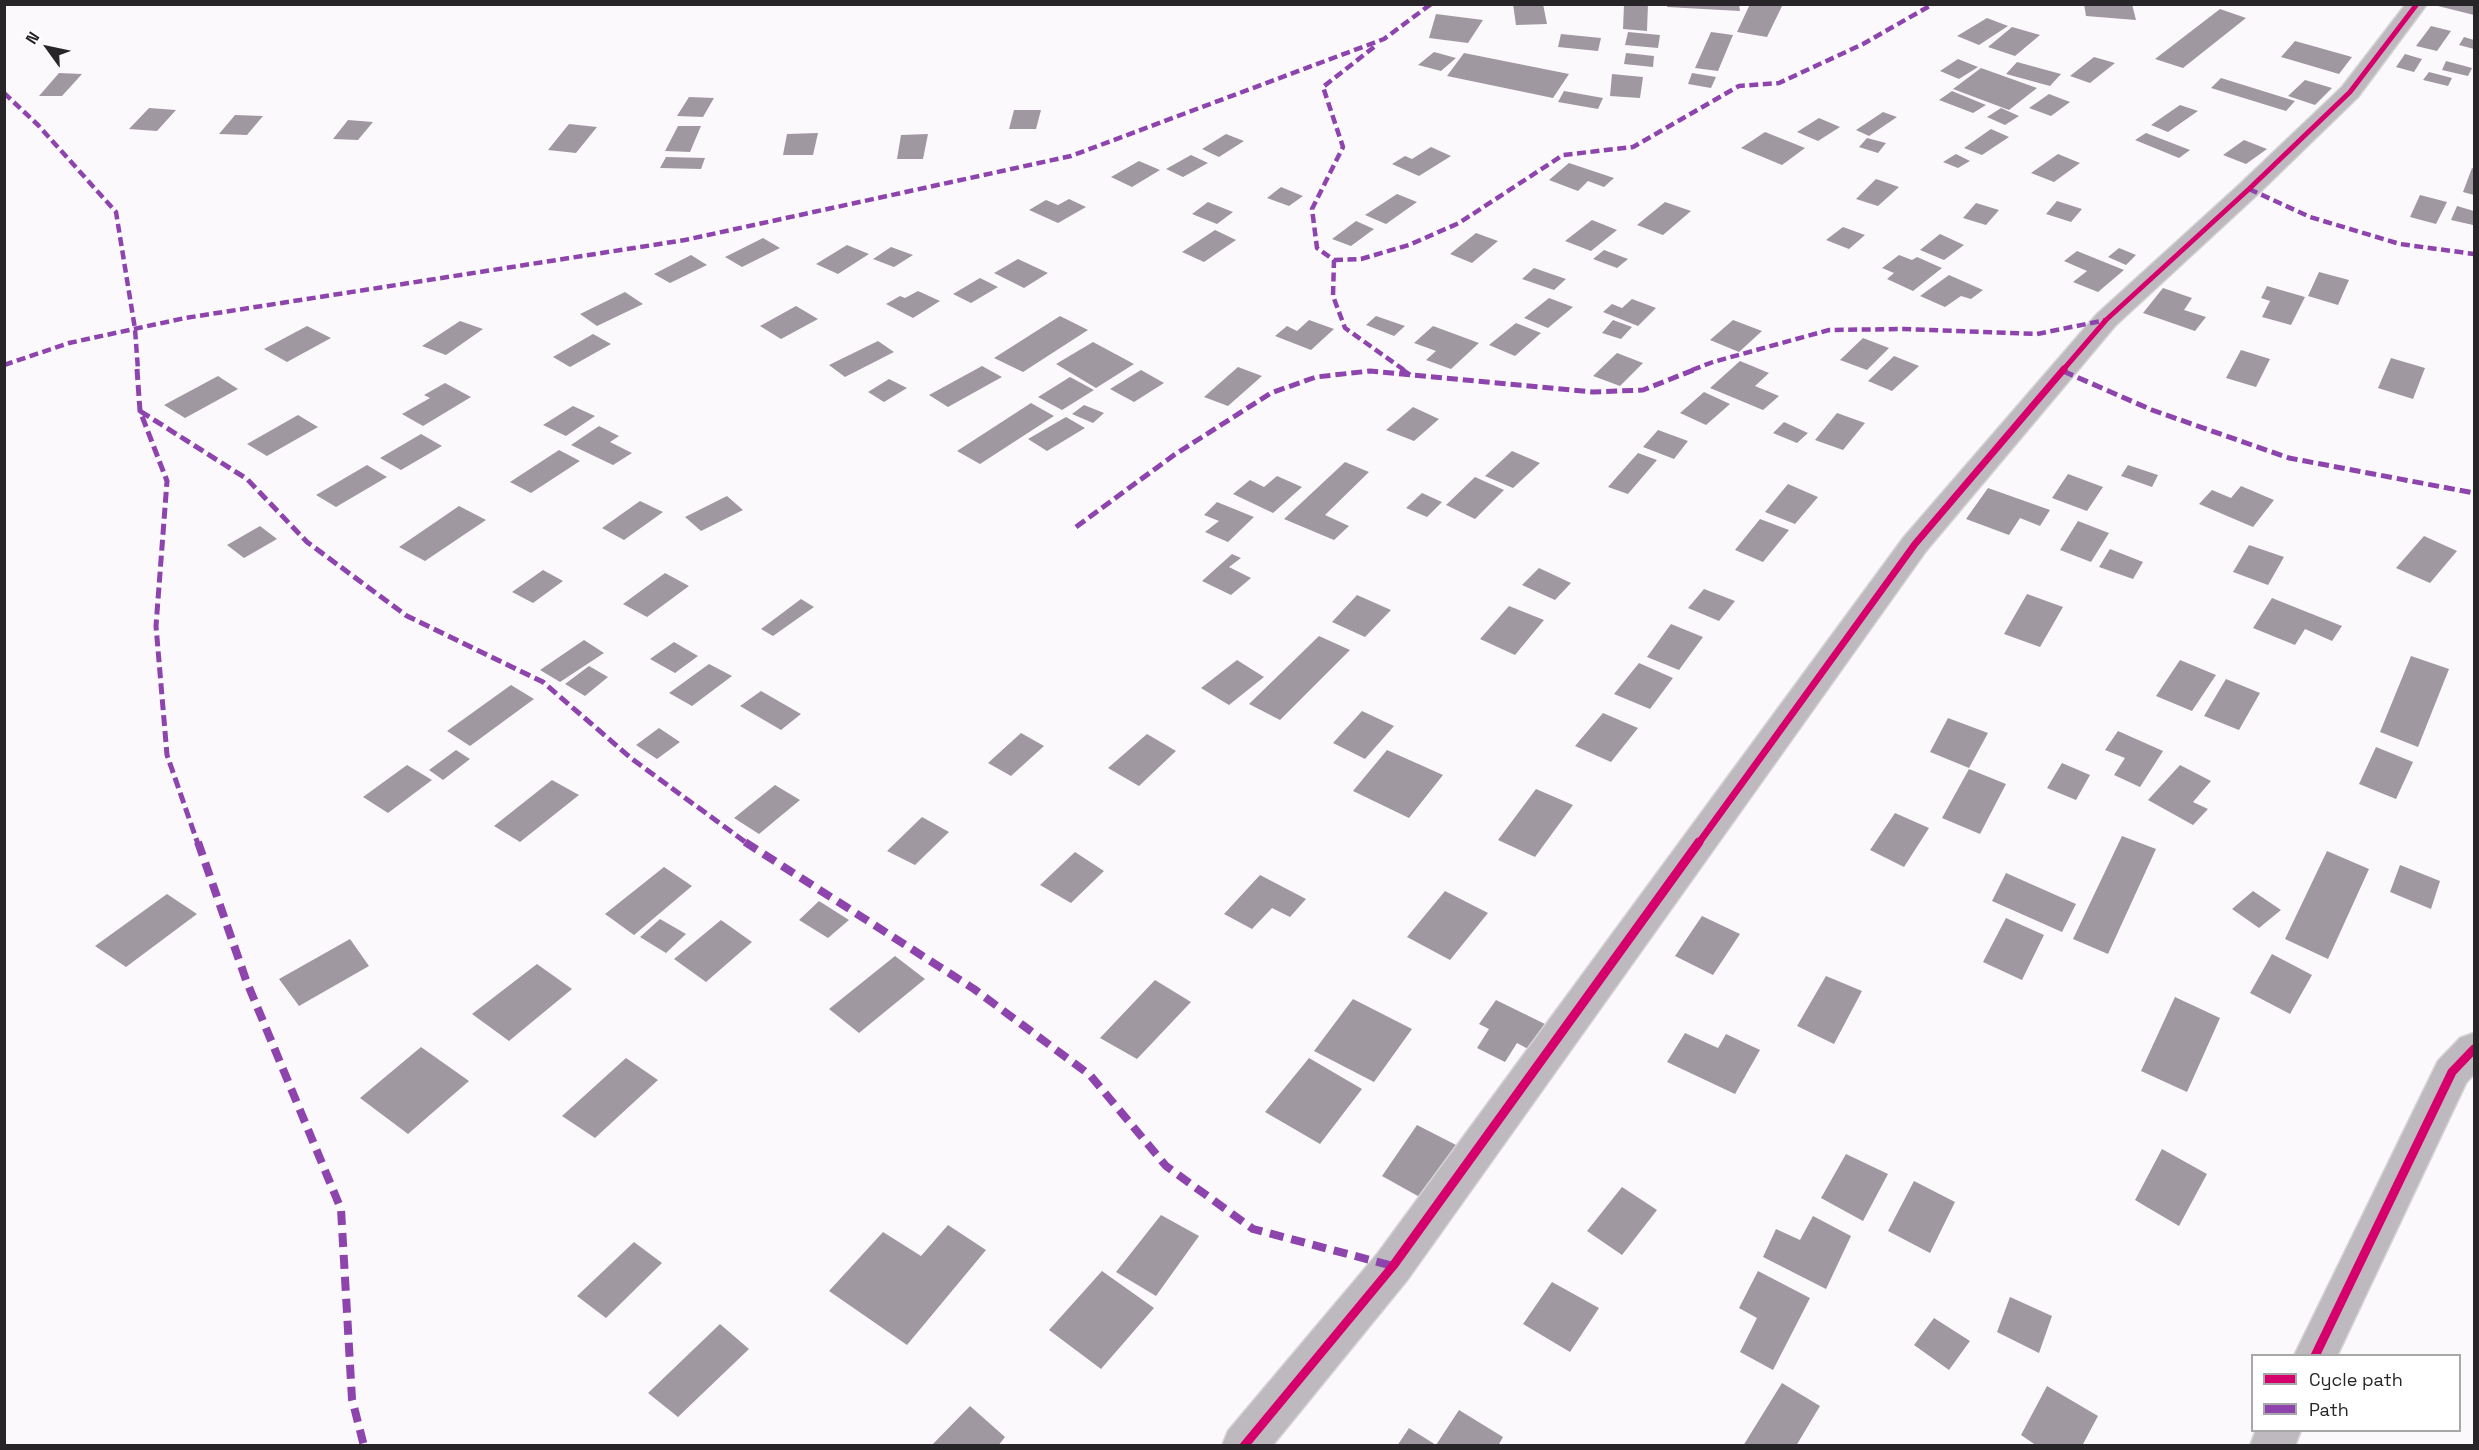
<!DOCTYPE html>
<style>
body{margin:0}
#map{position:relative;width:2479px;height:1450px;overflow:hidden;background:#fcf9fc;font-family:"Space Grotesk",sans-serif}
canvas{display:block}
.frame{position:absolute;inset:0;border:6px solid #272527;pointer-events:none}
.legend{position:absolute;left:2251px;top:1354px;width:210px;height:78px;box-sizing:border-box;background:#fff;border:2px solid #a9a8a9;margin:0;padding:8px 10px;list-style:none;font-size:18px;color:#272527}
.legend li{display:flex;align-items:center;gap:12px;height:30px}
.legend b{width:30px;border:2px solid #a9a8a9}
.north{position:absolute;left:18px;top:18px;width:60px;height:60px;-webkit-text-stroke:4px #fff;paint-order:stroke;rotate:303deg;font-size:16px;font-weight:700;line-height:24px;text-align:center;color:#272527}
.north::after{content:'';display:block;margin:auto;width:21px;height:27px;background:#272527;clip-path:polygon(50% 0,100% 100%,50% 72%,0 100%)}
</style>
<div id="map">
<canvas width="2479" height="1450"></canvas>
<div class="frame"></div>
<ul class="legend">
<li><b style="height:8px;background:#d6006c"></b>Cycle path</li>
<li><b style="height:8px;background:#8e44ad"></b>Path</li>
</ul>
<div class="north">N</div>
</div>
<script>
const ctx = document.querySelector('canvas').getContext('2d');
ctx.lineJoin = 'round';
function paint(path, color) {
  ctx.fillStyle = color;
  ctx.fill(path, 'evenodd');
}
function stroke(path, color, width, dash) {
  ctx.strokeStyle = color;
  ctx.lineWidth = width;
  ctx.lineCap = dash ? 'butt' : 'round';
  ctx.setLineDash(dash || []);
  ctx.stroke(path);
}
const building = new Path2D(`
 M1513 4H1543L1547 24 1516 25Z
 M1624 4H1648L1647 31 1623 29Z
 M1667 4H1739L1740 11 1667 7Z
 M1750 4H1783L1767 37 1737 32Z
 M2084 4H2132L2136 20 2086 16Z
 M2434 4 2474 5V15L2434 5Z
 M2220 9 2246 18 2183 68 2155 59Z
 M1436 14 1483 20 1468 43 1429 38Z
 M1987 18 2008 26 1979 45 1957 36Z
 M2431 26 2451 31 2437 51 2416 46Z
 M2012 27 2040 35 2015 56 1988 47Z
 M1628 32 1660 35 1658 48 1625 45Z
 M1711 32 1733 35 1718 71 1695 68Z
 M1561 34 1601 38 1598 51 1558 47Z
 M2464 37 2474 40V49L2459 45Z
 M2295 41 2352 57 2339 74 2281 57Z
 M1434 52 1456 58 1441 71 1418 65Z
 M1464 53 1569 74 1553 98 1447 76Z
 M1626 53 1654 56 1653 67 1624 64Z
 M2405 54 2422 59 2414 72 2396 67Z
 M2094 57 2115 63 2090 83 2070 76Z
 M1958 59 1978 67 1959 79 1940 71Z
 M2446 61 2472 68 2468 76 2442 70Z
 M2017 62 2061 74 2050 86 2006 74Z
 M1981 68 2037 88 2009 110 1953 89Z
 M2429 72 2452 78 2448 86 2423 80Z
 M59 73 82 74 62 96H39Z
 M1692 73 1716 77 1711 88 1688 84Z
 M1612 74 1643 77 1640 98 1610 96Z
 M2221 78 2295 101 2286 111 2211 88Z
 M2305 80 2332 88 2315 105 2288 96Z
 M1564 91 1603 98 1598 109 1558 102Z
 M1952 91 1986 105 1973 113 1939 100Z
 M2049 94 2070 102 2051 116 2029 108Z
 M689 97 714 98 703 117 677 116Z
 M2180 105 2198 111 2168 132 2151 125Z
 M149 108 176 110 157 131 129 129Z
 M2001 108 2019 116 2005 125 1987 117Z
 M1014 110H1041L1036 129H1009Z
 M1883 112 1897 117 1869 136 1856 130Z
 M235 115 263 116 247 135 219 134Z
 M1819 118 1840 127 1818 141 1797 132Z
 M348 120 373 122 358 140 333 139Z
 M569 124 597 127 576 153 548 150Z
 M678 126H701L690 152 665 151Z
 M1991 129 2009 137 1982 155 1964 148Z
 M1765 132 1805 148 1782 165 1741 148Z
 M818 133 813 155H783L787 134Z
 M2146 133 2190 150 2179 158 2135 140Z
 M928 134 923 159H897L901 135Z
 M1226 134 1244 141 1219 157 1202 149Z
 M1867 138 1886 143 1878 153 1859 147Z
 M2244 140 2267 149 2246 164 2223 155Z
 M1431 147 1451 156 1419 176 1392 164 1405 156 1412 159Z
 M1956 154 1970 161 1958 168 1943 162Z
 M2058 154 2080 163 2054 182 2031 173Z
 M1191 155 1208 163 1183 177 1166 169Z
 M666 157 705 158 701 169 660 168Z
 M1139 161 1160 170 1132 187 1111 177Z
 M1569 163 1614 178 1604 187 1588 181 1578 191 1549 180Z
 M2472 168 2474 169V195L2463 192Z
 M1876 179 1899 187 1878 206 1856 199Z
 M1281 187 1303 196 1289 206 1267 198Z
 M1397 194 1417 202 1386 224 1365 215Z
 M2420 195 2447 202 2436 224 2410 217Z
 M1069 199 1086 207 1058 223 1029 210 1046 200 1058 205Z
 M2057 201 2082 209 2071 222 2046 214Z
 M1208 202 1233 212 1217 224 1192 214Z
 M1665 202 1691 211 1663 235 1637 225Z
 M1976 203 1999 210 1986 225 1963 218Z
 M2457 206 2474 211 2473 225 2451 220Z
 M1592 220 1617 230 1591 251 1565 241Z
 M1356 221 1374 229 1351 246 1332 239Z
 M1843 227 1865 235 1849 249 1826 240Z
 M1215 230 1236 240 1204 262 1182 252Z
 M1476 233 1498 241 1472 263 1450 254Z
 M1940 234 1964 245 1944 260 1920 250Z
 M763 238 780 248 742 267 725 257Z
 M847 245 869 254 838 274 816 264Z
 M891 247 913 255 894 267 873 259Z
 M2119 248 2136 255 2126 265 2108 257Z
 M1604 250 1628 259 1617 268 1593 259Z
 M2077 251 2124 270 2098 292 2073 282 2087 271 2064 261Z
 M691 255 707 265 670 283 654 274Z
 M1899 255 1912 260 1917 257 1942 268 1913 291 1887 279 1894 273 1882 268Z
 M1018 259 1048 273 1024 288 994 273Z
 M1534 268 1566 279 1554 290 1522 279Z
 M2319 272 2349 280 2338 305 2308 296Z
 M1949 275 1983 290 1971 299 1961 296 1945 307 1920 296Z
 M980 278 998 287 971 303 953 294Z
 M2267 286 2305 297 2291 325 2262 317 2270 301 2261 298Z
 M2163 288 2192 298 2184 310 2206 317 2195 331 2143 313Z
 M918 291 940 301 913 318 886 304 900 296 905 298Z
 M625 292 643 304 597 326 580 314Z
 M1549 298 1573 307 1548 328 1524 318Z
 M1632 299 1656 308 1638 326 1603 312 1612 304 1622 308Z
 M796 306 818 319 781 339 760 326Z
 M1060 316 1088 330 1023 372 994 358Z
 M1376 316 1405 326 1394 336 1366 325Z
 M1309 320 1334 329 1311 350 1275 336 1287 326 1297 331Z
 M1613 320 1632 327 1621 339 1602 333Z
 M1733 320 1762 331 1739 352 1710 340Z
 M460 321 483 329 446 355 422 346Z
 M1516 323 1541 333 1515 356 1489 345Z
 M307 326 331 338 287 362 264 349Z
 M1433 326 1479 343 1451 369 1426 360 1436 351 1414 343Z
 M593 334 611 344 570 367 553 357Z
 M1863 338 1889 348 1867 370 1840 360Z
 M878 341 894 352 845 377 829 365Z
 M1093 342 1134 364 1096 388 1056 364Z
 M2241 350 2270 359 2256 387 2226 378Z
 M1617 353 1643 363 1620 386 1593 376Z
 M1894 356 1919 366 1892 391 1868 381Z
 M2391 358 2425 368 2413 399 2378 388Z
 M1740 361 1769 373 1755 386 1779 396 1763 410 1710 388Z
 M982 366 1002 377 948 407 929 395Z
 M1238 367 1262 376 1228 406 1204 397Z
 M1141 370 1164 383 1134 402 1110 389Z
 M218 376 238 389 185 418 164 405Z
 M1070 377 1094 390 1062 410 1038 397Z
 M889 379 907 388 884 402 868 392Z
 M445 383 471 397 423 426 402 414 430 398 424 395Z
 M1704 392 1730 404 1706 425 1680 413Z
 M1031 403 1054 416 980 464 957 451Z
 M1084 405 1104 413 1093 423 1072 414Z
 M573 406 595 416 566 436 543 425Z
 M1413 407 1439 419 1414 441 1386 430Z
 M1837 413 1865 423 1843 450 1815 440Z
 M298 415 318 427 267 456 247 444Z
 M1066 417 1085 428 1047 451 1028 439Z
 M1784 422 1808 433 1797 443 1773 433Z
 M599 426 619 436 610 442 632 453 613 465 571 445Z
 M1658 430 1688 441 1674 459 1643 447Z
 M421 434 442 446 401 470 380 458Z
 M559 450 580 461 531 493 510 482Z
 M1512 451 1540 463 1513 488 1485 476Z
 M1638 453 1657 460 1628 494 1608 487Z
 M1345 462 1369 472 1325 515 1349 526 1334 540 1284 519Z
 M367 465 387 477 336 507 316 495Z
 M2128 465 2158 475 2152 487 2121 476Z
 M2068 474 2103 487 2087 511 2052 498Z
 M1277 476 1302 487 1273 513 1233 494 1250 480 1264 487Z
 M1475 477 1504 490 1475 519 1446 505Z
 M1788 484 1818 497 1795 524 1765 512Z
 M2241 486 2274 500 2253 527 2199 504 2212 490 2231 498Z
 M1988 488 2050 510 2040 526 2020 518 2009 535 1966 519Z
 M1422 493 1442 502 1427 517 1406 508Z
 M727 496 743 510 701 531 685 517Z
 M640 501 663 512 624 540 602 528Z
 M1217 502 1254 517 1228 542 1205 532 1219 521 1204 515Z
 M459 506 486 520 425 561 399 547Z
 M1760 519 1789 530 1763 562 1735 550Z
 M2078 521 2109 533 2091 562 2060 550Z
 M260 526 277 539 244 558 227 545Z
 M2424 536 2457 551 2430 583 2396 568Z
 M2249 545 2284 557 2268 585 2233 572Z
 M2110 549 2143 562 2133 579 2099 567Z
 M1232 554 1241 558 1229 567 1251 578 1231 595 1202 581Z
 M1539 568 1571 583 1555 600 1522 585Z
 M543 570 563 581 533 603 512 592Z
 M665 573 689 586 647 617 623 604Z
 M1704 589 1735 601 1719 621 1688 608Z
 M2027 594 2063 607 2040 647 2004 634Z
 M1357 595 1391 610 1365 637 1332 622Z
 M2272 598 2342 626 2332 641 2305 629 2295 645 2253 628Z
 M801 599 814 607 773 636 761 629Z
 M1509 606 1544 620 1515 655 1480 639Z
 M1671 624 1703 637 1679 670 1647 657Z
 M1319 636 1350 650 1280 720 1249 704Z
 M584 640 604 653 560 682 540 670Z
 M674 642 698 656 675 673 650 659Z
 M2411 656 2449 669 2418 747 2380 732Z
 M1237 660 1264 677 1229 705 1201 688Z
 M2180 660 2216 675 2192 711 2156 696Z
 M1639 663 1673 678 1650 709 1614 694Z
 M709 664 732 676 692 706 669 693Z
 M589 666 608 677 585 696 565 684Z
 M2226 679 2260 693 2239 730 2204 716Z
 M511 685 534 699 470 746 447 731Z
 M761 691 801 714 781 730 740 706Z
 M1362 711 1394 726 1365 759 1333 743Z
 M1603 713 1638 728 1611 762 1575 746Z
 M1948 718 1988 733 1969 768 1930 752Z
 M659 728 680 742 657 759 636 745Z
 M2118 731 2163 751 2140 787 2114 775 2125 758 2105 750Z
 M1021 733 1044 746 1011 776 988 763Z
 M1147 734 1176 751 1139 786 1108 768Z
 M2376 747 2413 762 2396 799 2359 784Z
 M456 750 470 759 443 780 429 770Z
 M1387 750 1443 775 1409 818 1353 791Z
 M2062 763 2090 775 2076 800 2047 788Z
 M407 765 432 780 388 813 363 797Z
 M2180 765 2211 781 2193 802 2208 809 2193 825 2148 800Z
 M1969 769 2006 784 1980 834 1942 818Z
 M552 780 579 795 520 842 494 826Z
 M775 785 800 800 759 834 734 818Z
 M1536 789 1573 805 1535 857 1498 840Z
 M1895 813 1929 828 1904 867 1870 850Z
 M922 817 949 832 915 865 887 851Z
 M2122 836 2156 849 2108 954 2073 939Z
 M2327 851 2369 869 2328 959 2285 939Z
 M1075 852 1104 871 1071 903 1040 885Z
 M2400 865 2440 881 2431 909 2390 892Z
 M664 867 692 886 634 935 605 914Z
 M2006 873 2076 904 2062 932 1992 901Z
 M1260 875 1306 899 1290 917 1272 908 1252 929 1224 914Z
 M1445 891 1488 913 1450 960 1407 937Z
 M2253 891 2281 910 2259 928 2232 909Z
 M167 894 197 914 126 967 95 946Z
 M819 901 849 920 828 938 799 920Z
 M1702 916 1740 934 1713 975 1675 956Z
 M2006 918 2044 935 2022 980 1983 962Z
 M660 919 686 934 666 953 640 937Z
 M721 920 752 942 706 982 674 959Z
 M350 939 369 966 299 1006 279 979Z
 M2272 954 2312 975 2290 1014 2250 993Z
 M895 956 925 979 859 1033 829 1009Z
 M537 964 572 989 509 1041 472 1014Z
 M1826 976 1862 991 1834 1044 1797 1026Z
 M1155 980 1191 1002 1137 1059 1100 1038Z
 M2175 997 2220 1018 2187 1092 2141 1071Z
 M1353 999 1412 1029 1374 1082 1314 1051Z
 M1496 1000 1547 1025 1530 1050 1517 1043 1505 1062 1477 1048 1489 1029 1479 1024Z
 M1685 1033 1718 1048 1726 1034 1760 1050 1735 1094 1667 1062Z
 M421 1047 469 1081 408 1134 360 1098Z
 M626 1058 658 1080 595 1138 562 1116Z
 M1309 1058 1362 1089 1320 1144 1265 1112Z
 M1417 1125 1460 1147 1425 1200 1382 1176Z
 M2162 1149 2207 1174 2179 1226 2135 1200Z
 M1846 1154 1888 1174 1863 1221 1821 1198Z
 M1914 1181 1955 1202 1930 1253 1888 1231Z
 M1622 1187 1657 1210 1622 1255 1587 1231Z
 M1161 1215 1199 1236 1156 1296 1116 1272Z
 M1813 1216 1851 1236 1826 1289 1763 1257 1776 1229 1800 1240Z
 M948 1225 986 1250 907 1345 829 1291 883 1232 921 1256Z
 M634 1242 662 1263 606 1318 577 1296Z
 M1102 1271 1154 1308 1101 1369 1049 1330Z
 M1758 1271 1810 1298 1773 1370 1740 1352 1757 1318 1739 1308Z
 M1552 1282 1599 1308 1570 1352 1523 1324Z
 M2010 1297 2052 1316 2039 1353 1997 1332Z
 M1934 1318 1970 1341 1949 1370 1914 1345Z
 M720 1324 749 1349 678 1417 648 1393Z
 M1782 1383 1820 1406 1796 1446H1743Z
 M2047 1386 2098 1416 2082 1446H2037L2021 1435Z
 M970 1406 1005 1437 998 1446H931Z
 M1459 1410 1503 1437 1498 1446H1397L1409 1428 1436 1445Z`);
const street = new Path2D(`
 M2406 4H2427L2358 97 2258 194 2115 326 1926 551 1408 1279 1272 1446H1222L1228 1431 1378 1253 1904 537 2097 314 2240 184 2342 87Z
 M2474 1033V1074L2466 1083 2337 1356H2294L2438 1061 2460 1038Z
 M2256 1430H2301L2295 1446H2250Z`);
const quietFar2 = new Path2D(`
 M1374 47 1323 87 1343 147 1312 209 1317 248 1334 260 1333 296 1345 328 1404 370
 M4 93 38 125 116 212 135 329 138 370
 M2249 189 2310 217 2400 244 2474 254
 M1334 260 1361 259 1409 245 1459 223 1563 155 1633 147 1739 86 1779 83 1863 44 1933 4
 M4 365 69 343 185 318 685 240 1071 156 1384 39 1431 4
 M1692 370 1713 362 1829 330 1904 329 2037 334 2106 320`);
const quietFar1 = new Path2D(`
 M137 369 140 411 167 481 156 626 167 755 198 844
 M1401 369 1410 375
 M2063 371 2152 410 2289 458 2474 493
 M140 411 247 479 307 542 407 616 543 682 632 759 748 844
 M1076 527 1174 455 1271 393 1316 377 1370 371 1593 392 1643 390 1696 369`);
const quiet = new Path2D(`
 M198 842 246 980 341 1209 352 1399 364 1446
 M745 842 974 989 1090 1075 1166 1166 1253 1229 1393 1266`);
const cyclewayFar2 = new Path2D(`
 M2063 370 2106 320 2249 189 2350 92 2417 4`);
const cyclewayFar1 = new Path2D(`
 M1698 844 1915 544 2064 369`);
const cycleway = new Path2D(`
 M2315 1356 2452 1072 2474 1049
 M1244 1446 1393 1266 1699 842`);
paint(building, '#a098a1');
stroke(street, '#d5d4d5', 3);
paint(street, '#beb9be');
stroke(quietFar2, '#8e44ad', 4.5, [9, 4.5]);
stroke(quietFar1, '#8e44ad', 5, [11, 5]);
stroke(quiet, '#8e44ad', 8, [14, 8]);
stroke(cyclewayFar2, '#d6006c', 5);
stroke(cyclewayFar1, '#d6006c', 7);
stroke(cycleway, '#d6006c', 9);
</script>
